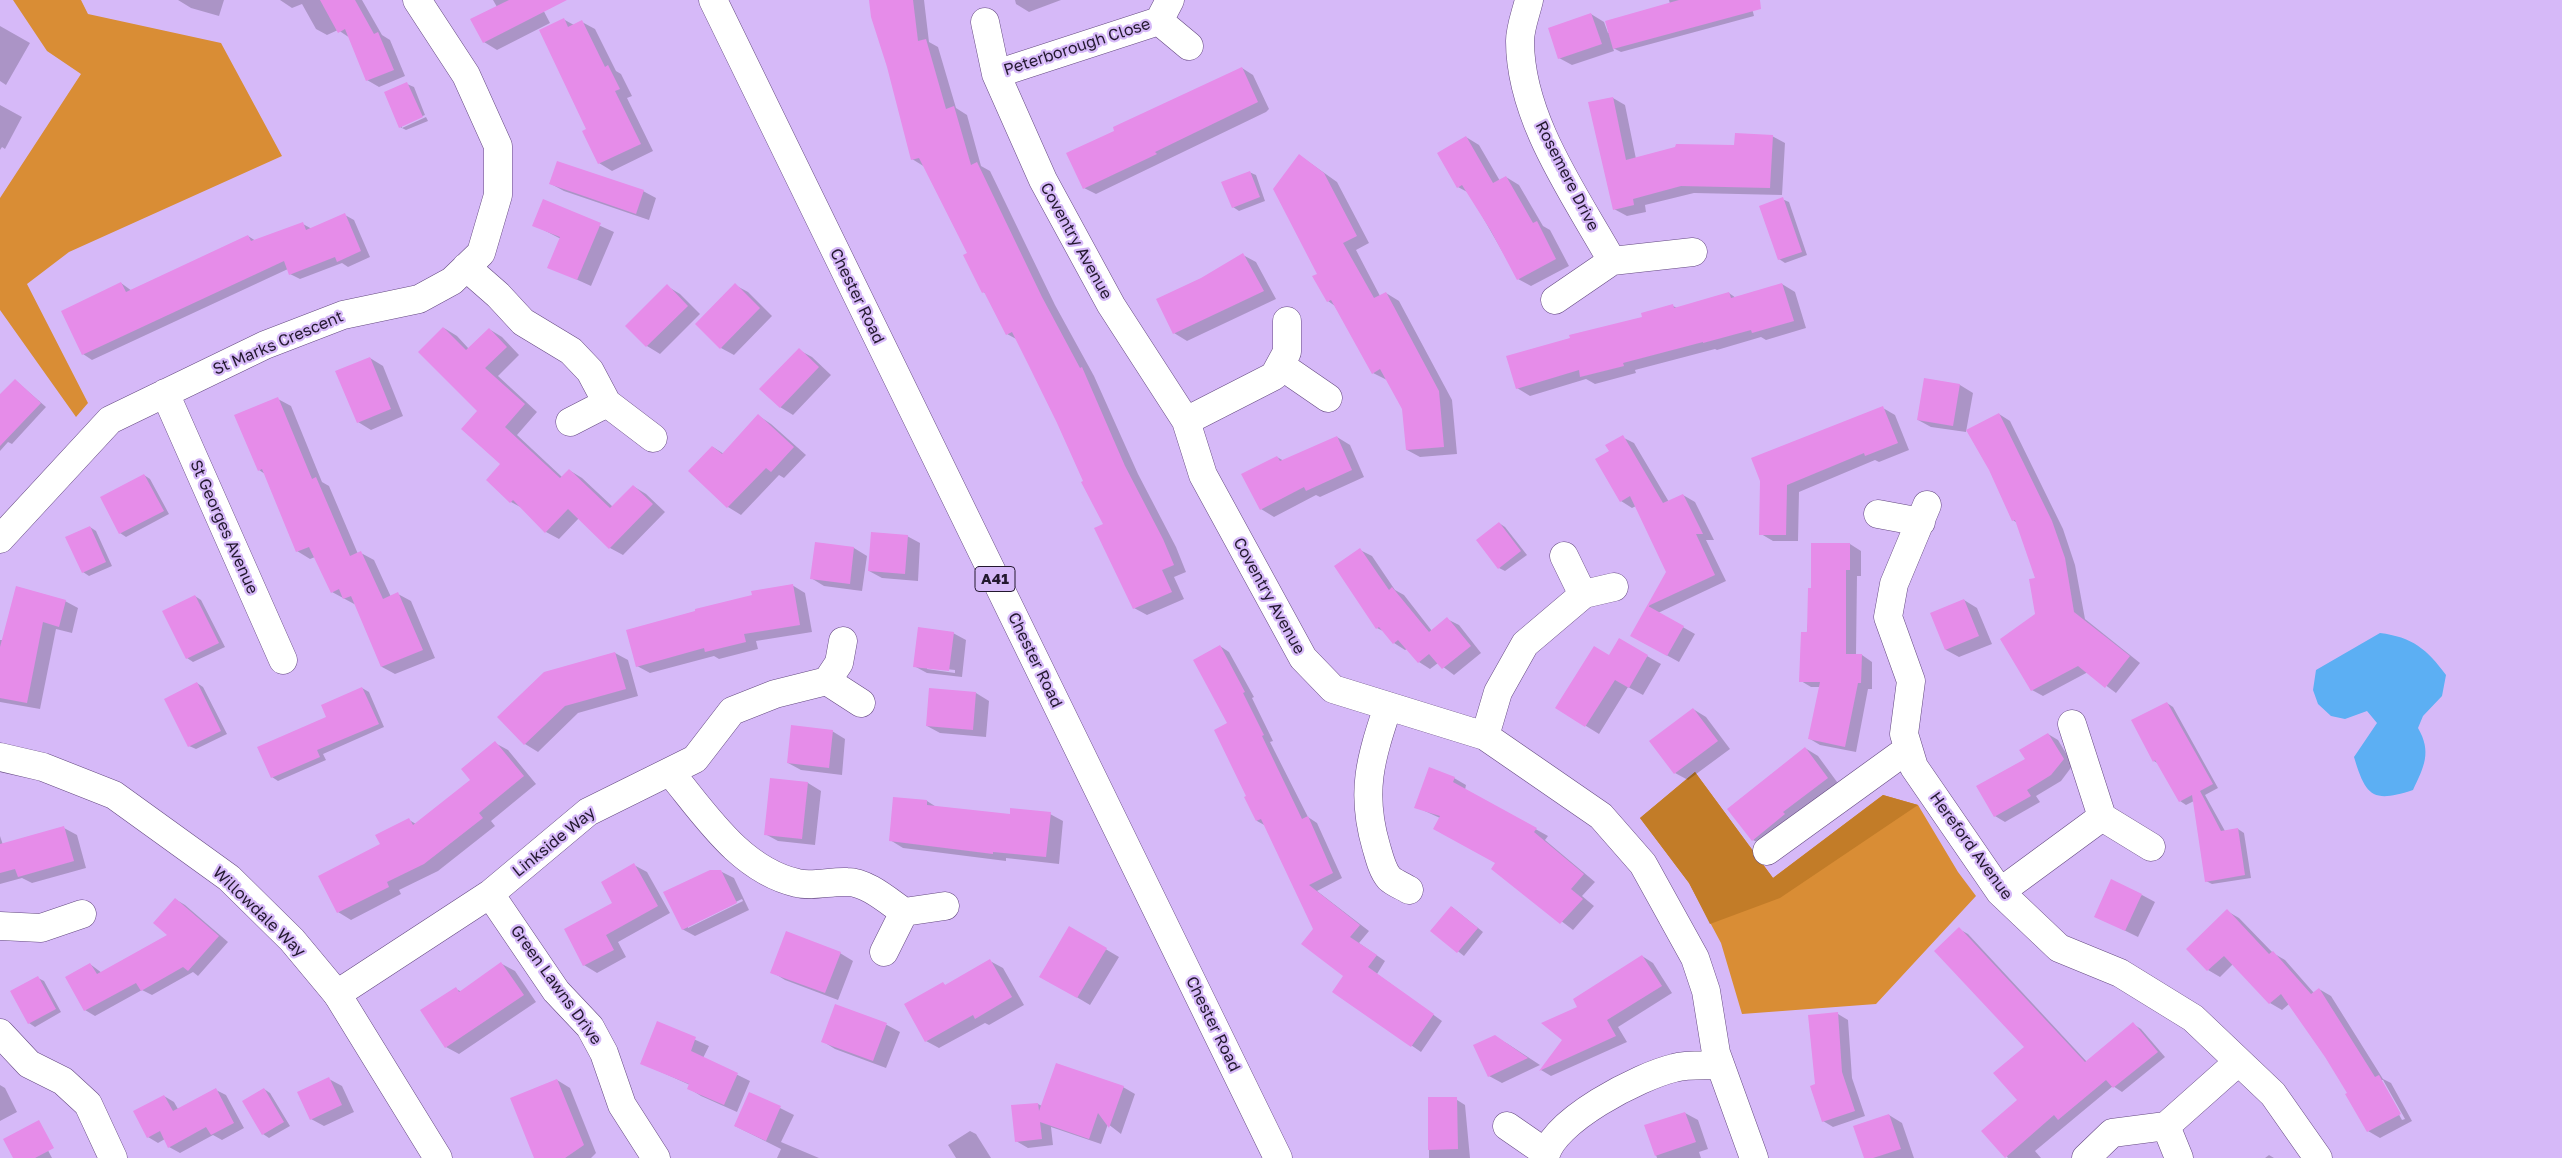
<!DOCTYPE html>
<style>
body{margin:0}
canvas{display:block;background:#d6b9f8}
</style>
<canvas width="2562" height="1158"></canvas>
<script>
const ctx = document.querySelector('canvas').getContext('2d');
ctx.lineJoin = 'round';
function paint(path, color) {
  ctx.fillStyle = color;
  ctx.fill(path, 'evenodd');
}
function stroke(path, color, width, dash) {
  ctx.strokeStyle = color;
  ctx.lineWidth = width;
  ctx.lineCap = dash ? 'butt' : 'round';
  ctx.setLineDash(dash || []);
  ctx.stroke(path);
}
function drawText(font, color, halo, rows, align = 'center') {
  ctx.font = font + ' "Golos Text",sans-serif';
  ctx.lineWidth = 4.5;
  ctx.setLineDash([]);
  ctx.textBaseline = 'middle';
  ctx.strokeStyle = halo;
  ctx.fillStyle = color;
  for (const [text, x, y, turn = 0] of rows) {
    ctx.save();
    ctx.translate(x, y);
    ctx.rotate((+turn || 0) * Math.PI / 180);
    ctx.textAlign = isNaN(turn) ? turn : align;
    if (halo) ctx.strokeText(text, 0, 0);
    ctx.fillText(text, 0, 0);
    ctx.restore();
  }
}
const green = new Path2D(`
 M13 0H81L88 14 221 43 282 156 69 252 27 284 88 403 76 417 0 310V198L81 74 47 51Z
 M1695 772 1773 878 1883 795 1918 805 1958 872 1976 896 1876 1004 1742 1014 1721 943 1689 883 1640 818Z`);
const forest = new Path2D(`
 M1695 772 1773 878 1883 795 1918 805 1780 898 1710 924 1689 883 1640 818Z`);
const water = new Path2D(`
 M2380 633C2412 637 2427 649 2446 675L2442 696 2423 716 2418 728C2432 752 2424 767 2413 790 2373 803 2366 797 2354 757L2377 723 2367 711 2345 719 2331 716 2318 704 2313 690 2316 670Z`);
const shadow = new Path2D(`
 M178 0H224L219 16 191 8Z
 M280 0H362L382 35 390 40 405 76 379 87 367 80 350 38 338 30 327 35 316 29 302 4 292 8Z
 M493 0H538L550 23 497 50 484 42 497 7Z
 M870 0H924L929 42 938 47 956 108 967 115 981 166 990 171 1055 305 1094 376 1138 474 1176 547 1186 572 1174 577 1184 599 1147 615 1134 608 1105 525 1058 422 1018 340 1007 334 987 294 983 292 969 253 925 167 912 159Z
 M1015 0H1061L1029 12 1016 4Z
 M1669 0H1750L1754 16 1621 52 1613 48 1614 51 1572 65 1559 58 1591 14 1604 22 1608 33 1670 4Z
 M563 19 574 25 582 22 595 29 616 71 621 74 632 96 627 98 653 151 612 171 599 163 588 129Z
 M0 26 30 43 6 85 0 81Z
 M1242 68 1253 75 1269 109 1266 112 1096 194 1084 188Z
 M407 84 414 87 425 115 402 125V128L426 117 428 121 406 130 400 127Z
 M1613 98 1625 105 1636 159 1735 147 1772 136 1785 143 1782 195 1694 193 1645 205 1646 212 1627 216 1614 209Z
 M0 105 22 117 5 149 2 147 0 150Z
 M1466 137 1479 145 1500 181 1506 177 1519 185 1543 226 1550 230 1569 266 1531 286 1518 279 1469 193 1458 187Z
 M1299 155 1337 182 1369 243 1356 250 1380 296 1386 293 1399 301 1452 400 1457 454 1420 457 1407 450 1404 409 1387 380 1373 373 1335 306 1328 301 1319 274Z
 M1249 172 1256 175 1265 201 1239 211 1233 207Z
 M551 184 643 191 656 198 649 220 564 191Z
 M1782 199 1789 202 1807 255 1785 263 1779 259Z
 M544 201 614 232 591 286 549 267 561 239 534 225Z
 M345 215 354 220 370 257 348 267 342 263 300 279 290 274 288 269 92 360 83 354 121 283 132 291 248 236 256 241 303 224 312 229Z
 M1243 255 1256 262 1276 299 1187 341 1174 333 1201 279Z
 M1782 284 1795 292 1806 328 1766 340 1761 337 1717 350 1715 349 1635 370 1636 373 1595 384 1586 379 1530 396 1517 388 1643 318 1673 306 1677 308 1729 293 1736 298Z
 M735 285 748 292 772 316 734 355 721 348Z
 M667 286 680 294 700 314 660 354 647 346 627 326Z
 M444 328 457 336 469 349 489 329 502 337 519 355 498 376 537 412 517 435 562 477 569 470 582 478 613 507 633 486 646 494 665 512 623 555 610 548 579 518 559 539 546 532 524 509 511 502 502 464Z
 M799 350 812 357 831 375 793 415 780 407Z
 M370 358 383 366 403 416 371 430 358 422Z
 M15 380 46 407 12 444 8 442 0 451V396Z
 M1925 380 1960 385 1973 393 1966 432 1931 427 1918 420Z
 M278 399 291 406 322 482 329 486 358 554 361 553 374 560 391 597 398 594 411 601 435 658 395 674 382 667 356 605 332 592 315 557 310 559 297 551 265 474 259 470Z
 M1883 408 1895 415 1909 450 1879 462 1875 460 1799 492 1798 541H1773L1761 534V481Z
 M1999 414 2010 421 2063 529 2075 565 2085 619 2140 663 2116 693 2088 672 2043 696 2032 690 2037 615 2036 579 2017 523 2013 520Z
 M759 416 771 424 806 455 784 478 779 475 741 515 728 507 690 471 713 447 724 454Z
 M1337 437 1350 445 1364 477 1320 497 1316 495 1274 517 1261 509 1243 475 1277 457 1284 461Z
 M1622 437 1634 443 1669 502 1683 495 1695 502 1714 540H1706L1726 581 1658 613 1695 634 1679 662 1632 636 1668 572 1636 506 1632 508 1621 501 1610 452Z
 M144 475 150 479 169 514 126 537 120 533Z
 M1499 523 1505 527 1527 555 1505 571 1499 568Z
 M90 527 96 531 112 566 89 576 83 572Z
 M907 536 920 543 918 581 882 578 869 571Z
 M816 543 854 548 867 556 862 591 824 586 811 578Z
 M1850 544 1861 551V576H1857L1856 655H1862L1872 662V689H1868L1856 752 1820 745 1810 739 1820 687H1811L1801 681 1812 589Z
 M1360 550 1372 556 1395 590 1404 595 1432 631 1447 619 1459 625 1481 653 1454 675 1438 663 1430 669 1419 662 1407 649 1405 650 1394 643 1385 632 1377 628Z
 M792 585 805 593 812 632 756 641 758 649 719 659 714 656 650 673 637 666Z
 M195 596 201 600 225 647 193 662 187 658Z
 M1964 600 1977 608 1992 644 1959 657 1946 650 1932 614Z
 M65 601 78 608 72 633 56 629 40 709 0 702V640H3Z
 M953 633 966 640 962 677 927 673 914 666ZM927 667 955 670V673L927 669Z
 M1619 640 1661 664 1643 695 1628 687 1599 734 1557 708 1610 657Z
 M1220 646 1229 652 1254 697 1252 698 1273 741 1270 742 1308 817 1317 823 1342 878 1317 891 1369 931 1359 943 1385 961 1377 974 1442 1021 1421 1052 1334 992 1344 976 1314 929 1266 826 1257 821 1248 797 1229 724Z
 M615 653 628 660 638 696 578 713 538 752 525 744 499 717Z
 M197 683 203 687 227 734 196 749 189 746Z
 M362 688 369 692 384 727 323 754 326 760 278 781 272 777 328 718Z
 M976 693 989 701 986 737 940 733 927 726Z
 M2167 703 2173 707 2218 788 2205 795 2225 831 2238 829 2244 833 2251 878 2212 884 2206 881 2194 801 2186 805 2180 801 2159 764 2154 761Z
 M1693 709 1706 717 1730 749 1688 780 1675 773Z
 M832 731 845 739 842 775 801 770 788 763Z
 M2048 734 2058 740 2073 765 2061 781 2036 796 2040 802 2005 822 1995 816 2026 759Z
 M495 743 508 750 536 784 491 821 495 826 438 871 399 890 401 894 351 920 338 912 381 845 409 820 416 824 471 780Z
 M1805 748 1818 756 1840 786 1766 847 1753 840Z
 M1454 778 1466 785 1465 790 1548 836 1545 840 1595 882 1582 896 1594 906 1573 930 1493 869 1497 863 1440 818 1416 807Z
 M771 779 808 783 821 791 815 845 778 841 765 834Z
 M894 798 927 801 938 808 1011 816 1050 814 1063 821 1059 864 1006 858V861L903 848 890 840Z
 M64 828 77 835 86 868 32 883 22 878 0 884V836L3 845Z
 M634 865 647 872 670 913 618 942 626 957 597 973 584 965Z
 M720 871 734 878 749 910 695 936 682 929ZM742 899 743 901 688 928V925Z
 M2142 895 2155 902 2138 937 2095 916Z
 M175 899 185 905 228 942 198 976 193 972 152 995 142 990 95 1016 85 1010 90 964 102 973 169 935Z
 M1452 907 1483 932 1464 956 1432 931Z
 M2227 911 2239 918 2273 953 2285 960 2314 993 2319 989 2331 996 2383 1079 2391 1083 2412 1121 2380 1138 2368 1131 2349 1093 2326 1056 2289 1004 2282 1010 2270 1003 2233 964 2220 977 2208 970ZM2380 1080H2383L2405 1119 2402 1120Z
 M1070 928 1119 957 1090 1005 1041 976Z
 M1959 929 1968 934 2087 1062 2133 1024 2141 1029 2165 1057 2122 1092 2113 1086 2035 1151 2041 1158H2008L1986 1129 2019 1100 2025 1047Z
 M840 953 853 961 838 1000 785 980 772 972Z
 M1642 956 1653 963 1672 993 1618 1027 1627 1042 1551 1076 1541 1070 1563 1040 1579 1007Z
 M990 961 1003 968 1024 1005 989 1025 985 1023 939 1048 926 1041 943 984 947 986Z
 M502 964 515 971 536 1002 459 1054 446 1047 456 989 462 992Z
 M38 978 44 981 61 1012 35 1027 29 1023Z
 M836 1005 887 1025 900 1032 886 1068 835 1049 822 1041Z
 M1838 1014 1848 1020 1852 1078 1865 1116 1833 1127 1823 1121 1816 1085Z
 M658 1023 709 1046 703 1058 750 1081 737 1112 701 1096 688 1088 690 1085 641 1063Z
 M1494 1036 1508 1044 1540 1065 1502 1083 1489 1076Z
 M329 1079 342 1086 354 1112 324 1126 311 1119Z
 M557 1080 570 1088 596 1153 591 1158H540Z
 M0 1085 5 1088 17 1112 0 1121Z
 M1123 1087 1135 1094 1121 1134 1108 1124 1101 1144 1051 1127 1053 1145 1028 1148 1016 1141 1038 1104 1042 1106Z
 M264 1089 270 1093 290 1126 269 1138 263 1134Z
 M216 1090 226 1095 244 1128 222 1140 213 1135 180 1153 169 1147 165 1139 158 1143 148 1137 164 1096 174 1102 178 1109Z
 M750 1093 794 1115 781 1142 819 1158H777L781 1149 735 1126Z
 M1429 1098H1454L1465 1105 1470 1158H1429Z
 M1685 1113 1698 1120 1708 1149 1699 1152 1701 1158H1657L1646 1126Z
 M1889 1115 1902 1123 1914 1158H1865Z
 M970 1131 976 1134 991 1158H956L948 1145Z
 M40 1135 52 1158H14Z
 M2269 1155 2274 1158H2265Z`);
const building = new Path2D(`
 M320 0H355L374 34 378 32 394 70 366 81 345 29 338 33Z
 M509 0H567L483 43 470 19Z
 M869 0H913L918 41 926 39 946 109 954 106 971 165 977 162 1042 297 1080 368 1082 367 1125 466 1163 539 1174 565 1162 570 1172 592 1133 609 1094 528 1103 524 1081 482 1083 481 1057 423 1029 366 1012 332 1006 335 984 292 982 293 963 255 967 253 919 158 911 160 887 67 871 17Z
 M1679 0H1760L1761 9 1613 49 1605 21Z
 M1591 13 1602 44 1558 59 1548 28Z
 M564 18 568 27 582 20 605 67 608 65 620 89 615 91 641 144 598 164 582 131 586 129 539 30Z
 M1242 67 1258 102 1155 152 1157 154 1083 189 1066 153 1114 131 1113 127Z
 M407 82 423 117 399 128 384 92Z
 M1613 97 1626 160 1675 147 1676 144 1734 145 1735 133 1773 135 1770 188 1681 186 1633 199 1634 205 1613 210 1588 102Z
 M1466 136 1493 183 1506 176 1533 223 1537 221 1556 259 1517 280 1491 231 1462 185 1457 188 1437 153Z
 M1299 154 1324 173 1357 236 1343 243 1374 298 1386 292 1439 391 1444 447 1406 450 1402 409 1380 369 1372 374 1331 300 1327 302 1312 276 1317 274 1273 189Z
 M557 161 644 190 636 214 549 184Z
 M1250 171 1260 197 1232 208 1221 182Z
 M1783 197 1802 252 1778 260 1759 206Z
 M543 199 601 223 577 280 547 268 560 237 532 226Z
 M345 213 361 251 337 262 335 257 289 275 284 261 82 355 61 311 121 282 126 292 248 235 251 241 303 222 306 230Z
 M1243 253 1264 291 1173 334 1156 299 1201 278Z
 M735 283 760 308 720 349 695 324Z
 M1782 283 1794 321 1752 333 1751 330 1703 343V342L1623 363 1624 366 1580 377 1579 370 1516 389 1506 356 1570 338 1569 335 1642 317 1641 313 1673 304 1674 308 1729 292 1731 298Z
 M667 284 688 306 646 347 625 326Z
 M443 327 466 350 489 328 507 347 485 368 525 404 505 427 560 478 569 469 610 508 633 485 653 504 609 549 568 509 545 533 513 500 510 503 486 480 500 464 461 429 477 411 418 352Z
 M799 348 819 367 780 408 759 389Z
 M370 357 391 409 357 423 335 371Z
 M1924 378 1960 384 1953 426 1917 420Z
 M15 379 41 403 0 446V394Z
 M278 397 312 479 316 477 350 556 361 551 383 599 398 592 423 650 381 667 351 596 343 599 339 589 331 593 309 547 296 552 262 469 258 471 234 415Z
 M1883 406 1898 443 1865 456 1864 453 1787 485 1786 535H1759L1760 481 1751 458Z
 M1999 413 2052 521 2065 558 2074 612 2130 656 2105 688 2078 666 2031 691 2000 639 2035 614 2029 579 2035 578 2015 520 2012 521 1989 470 1966 430Z
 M758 414 794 447 771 472 766 468 727 508 688 471 712 446 722 454Z
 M1623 435 1663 503 1683 494 1703 534H1696L1715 575 1648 606 1684 626 1667 656 1630 636 1666 572 1630 496 1620 502 1595 459 1609 451 1605 445Z
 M1337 436 1352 470 1306 491 1304 487 1260 510 1241 474 1277 456 1280 461Z
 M144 474 164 511 119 534 100 497Z
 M1499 522 1521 551 1498 569 1476 540Z
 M90 526 106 562 82 573 65 537Z
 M871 532 908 535 905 574 868 571Z
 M815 542 854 547 850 584 810 579Z
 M1811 543H1850V570H1846V654H1862L1861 683H1858L1845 747 1808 739 1820 682H1799L1801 632H1807L1808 588H1811Z
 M1360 548 1389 590 1392 587 1429 632 1447 617 1471 646 1442 669 1429 654 1418 663 1398 640 1393 644 1379 627 1376 629 1334 566Z
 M793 584 800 625 744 634 746 642 705 652 704 648 636 667 626 630 695 611V609L752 595 751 591Z
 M16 586 66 600 59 627 43 622 27 703 0 698V647Z
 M195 595 219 643 186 659 162 611Z
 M1964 599 1979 636 1945 650 1930 613Z
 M918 627 954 632 949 671 913 667Z
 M1619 638 1648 655 1629 688 1615 680 1585 727 1555 708 1594 646 1609 655Z
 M1220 645 1245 692 1243 693 1264 735 1262 736 1302 819 1308 816 1333 873 1309 885 1360 925 1350 937 1377 955 1368 967 1434 1014 1411 1047 1332 992 1343 976 1301 944 1313 929 1261 819 1256 821 1244 797 1246 796 1214 730 1227 723 1193 660Z
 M615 652 626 689 565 706 524 745 497 717 544 672Z
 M197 682 221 731 188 747 164 699Z
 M362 687 379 724 317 750 320 757 271 778 257 747 326 717 321 705Z
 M929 688 976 692 973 730 926 726Z
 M2167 702 2213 784 2200 791 2221 831 2238 828 2245 875 2205 882 2192 795 2179 802 2155 760 2153 762 2131 720Z
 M1693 708 1718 741 1674 774 1649 741Z
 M791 725 833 730 829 768 787 763Z
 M2048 733 2064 759 2051 775 2027 790 2031 796 1994 817 1976 786 2025 759 2019 750Z
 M495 741 524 776 479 813 483 818 424 864 387 882 389 887 337 913 318 876 380 844 375 835 409 818 413 825 470 780 461 769Z
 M1805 747 1828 778 1783 812 1785 814 1752 841 1727 809Z
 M1429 767 1455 777 1453 782 1537 828 1534 832 1584 874 1571 889 1583 899 1560 924 1491 869 1495 863 1433 829 1440 816 1414 808Z
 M770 778 808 782 802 839 764 835Z
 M893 797 927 800V805L1010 814V808L1051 812 1046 857 993 852V854L889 841Z
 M64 826 74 861 18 877 15 869 0 873V844Z
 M634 863 658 906 606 935 614 950 583 966 564 929 612 903 601 882Z
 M710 870H721L737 903 682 930 663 892Z
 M2111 879 2142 894 2125 931 2094 917Z
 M175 898 219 936 188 971 183 967 141 991 136 983 84 1011 65 977 90 963 97 974 167 935 153 923Z
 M1451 906 1478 928 1457 953 1430 931Z
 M2227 909 2269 954 2273 951 2311 994 2319 988 2375 1077 2379 1075 2401 1114 2367 1132 2345 1094 2347 1093 2325 1057 2281 994 2269 1004 2224 956 2207 971 2186 949Z
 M1069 926 1107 948 1077 998 1039 977Z
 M1959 927 2085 1062 2133 1022 2158 1052 2113 1088 2106 1080 2058 1120 2054 1115 2005 1158 1981 1131 2017 1100 1993 1073 2024 1047 1934 951Z
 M786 931 841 952 825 993 770 973Z
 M1642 955 1662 986 1607 1020 1616 1036 1539 1071 1562 1040 1541 1023 1577 1007 1573 999Z
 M990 959 1012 997 975 1019 973 1015 925 1042 904 1004 943 982 945 985Z
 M501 962 524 995 445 1048 420 1010 456 987 459 992Z
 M38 976 56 1009 28 1024 10 991Z
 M835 1004 887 1023 873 1061 821 1042Z
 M1838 1012 1842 1072 1855 1111 1822 1122 1810 1086 1815 1084 1808 1015Z
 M657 1021 696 1037 691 1051 738 1073 724 1105 687 1089 689 1084 640 1064Z
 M1495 1035 1528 1058 1488 1077 1473 1045Z
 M1056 1063 1124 1086 1109 1128 1098 1113 1089 1139 1040 1122 1042 1139 1015 1142 1011 1105 1038 1103 1039 1111Z
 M329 1077 342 1105 310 1120 297 1092Z
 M557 1079 584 1145 565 1158H534L510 1098Z
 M216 1088 234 1123 211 1135 206 1127 168 1148 160 1131 147 1138 133 1111 164 1095 173 1111Z
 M264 1088 284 1122 262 1135 242 1101Z
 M749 1092 781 1106 766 1141 734 1126Z
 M1428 1097H1457L1458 1149 1428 1150Z
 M1685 1112 1696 1142 1655 1156 1644 1125Z
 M1889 1114 1901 1149 1873 1158H1864L1853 1126Z
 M39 1120 54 1148 35 1158H13L3 1139Z`);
const street = new Path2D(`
 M1529 0C1526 13 1520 28 1520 41 1520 119 1575 195 1612 261L1555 300
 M1159 21 1170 0
 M985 22 996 74 1043 180 1111 305 1186 421 1203 475 1303 658 1333 689 1485 736 1601 816 1643 864 1695 958 1706 991 1716 1053 1754 1158
 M996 74 1159 21 1189 46
 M1612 261 1693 252
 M466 267 498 295 523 322 571 351 590 371 607 403 653 438
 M1280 365 1328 398
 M165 393 283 660
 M1186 421 1274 376 1287 352V321
 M570 422 607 403
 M1927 505 1894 584 1888 617 1911 681 1904 734 1914 767 2000 892 2059 948 2120 973 2193 1018 2273 1094 2318 1158
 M1878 514 1921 522
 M0 539 110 420 265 345 343 315 419 299 452 281 481 253 498 195V146L466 75 417 0
 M1564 556 1583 595
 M827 681 861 703
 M1388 706C1371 758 1360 791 1376 846 1379 856 1382 870 1389 878 1394 883 1403 886 1409 890
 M2072 724 2102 817
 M1485 736 1498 692 1525 644 1584 594 1614 587
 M670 772C705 814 740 870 797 883 812 887 831 881 847 882 867 882 888 901 904 912L945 906
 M1767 851 1908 749
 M2000 892 2102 817 2151 847
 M490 894 556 991 590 1027 604 1053 622 1105 656 1158
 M0 926 41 928 82 914
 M884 952 904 912
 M337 994 490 894 588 812 695 759 732 711 775 694 827 681 839 663 843 641
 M0 1033 29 1064 63 1081 88 1104 113 1158
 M1507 1126 1546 1153
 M1545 1158C1551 1121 1640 1076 1674 1068 1688 1064 1706 1066 1720 1065
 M2086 1158 2112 1133 2166 1126
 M2179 1158 2166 1126 2238 1062`);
const secondary = new Path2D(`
 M0 757 43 767 114 795 229 878 292 940 337 994 438 1158`);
const primary = new Path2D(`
 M713 0 1278 1158`);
const shields = [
 [995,579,40]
];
const shieldNames = [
 ["A41",995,579]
];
const streetNames = [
 ["Peterborough Close",1077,47,-18],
 ["Rosemere Drive",1567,176,63],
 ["Coventry Avenue",1076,241,61],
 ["Chester Road",857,296,64],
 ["St Marks Crescent",278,343,-23],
 ["St Georges Avenue",224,527,66],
 ["Coventry Avenue",1269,596,61],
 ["Chester Road",1035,660,64],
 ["Linkside Way",554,842,-39],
 ["Hereford Avenue",1971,846,54],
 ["Willowdale Way",259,912,44],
 ["Green Lawns Drive",556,985,54],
 ["Chester Road",1213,1024,64]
];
paint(green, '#d98d35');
paint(forest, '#c27c28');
paint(water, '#5caff3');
paint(shadow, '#0003');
paint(building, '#e68ce9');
stroke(street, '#644980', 29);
stroke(secondary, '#644980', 29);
stroke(primary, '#644980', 29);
stroke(street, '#fff', 28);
stroke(secondary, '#fff', 28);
stroke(primary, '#fff', 28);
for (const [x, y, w] of shields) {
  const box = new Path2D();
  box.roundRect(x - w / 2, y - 12.5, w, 25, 4);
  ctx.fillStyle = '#d6b9f8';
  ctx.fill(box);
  stroke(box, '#23182f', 1);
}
drawText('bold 15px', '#23182f', null, shieldNames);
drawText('16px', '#23182f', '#d6b9f8', streetNames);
</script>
